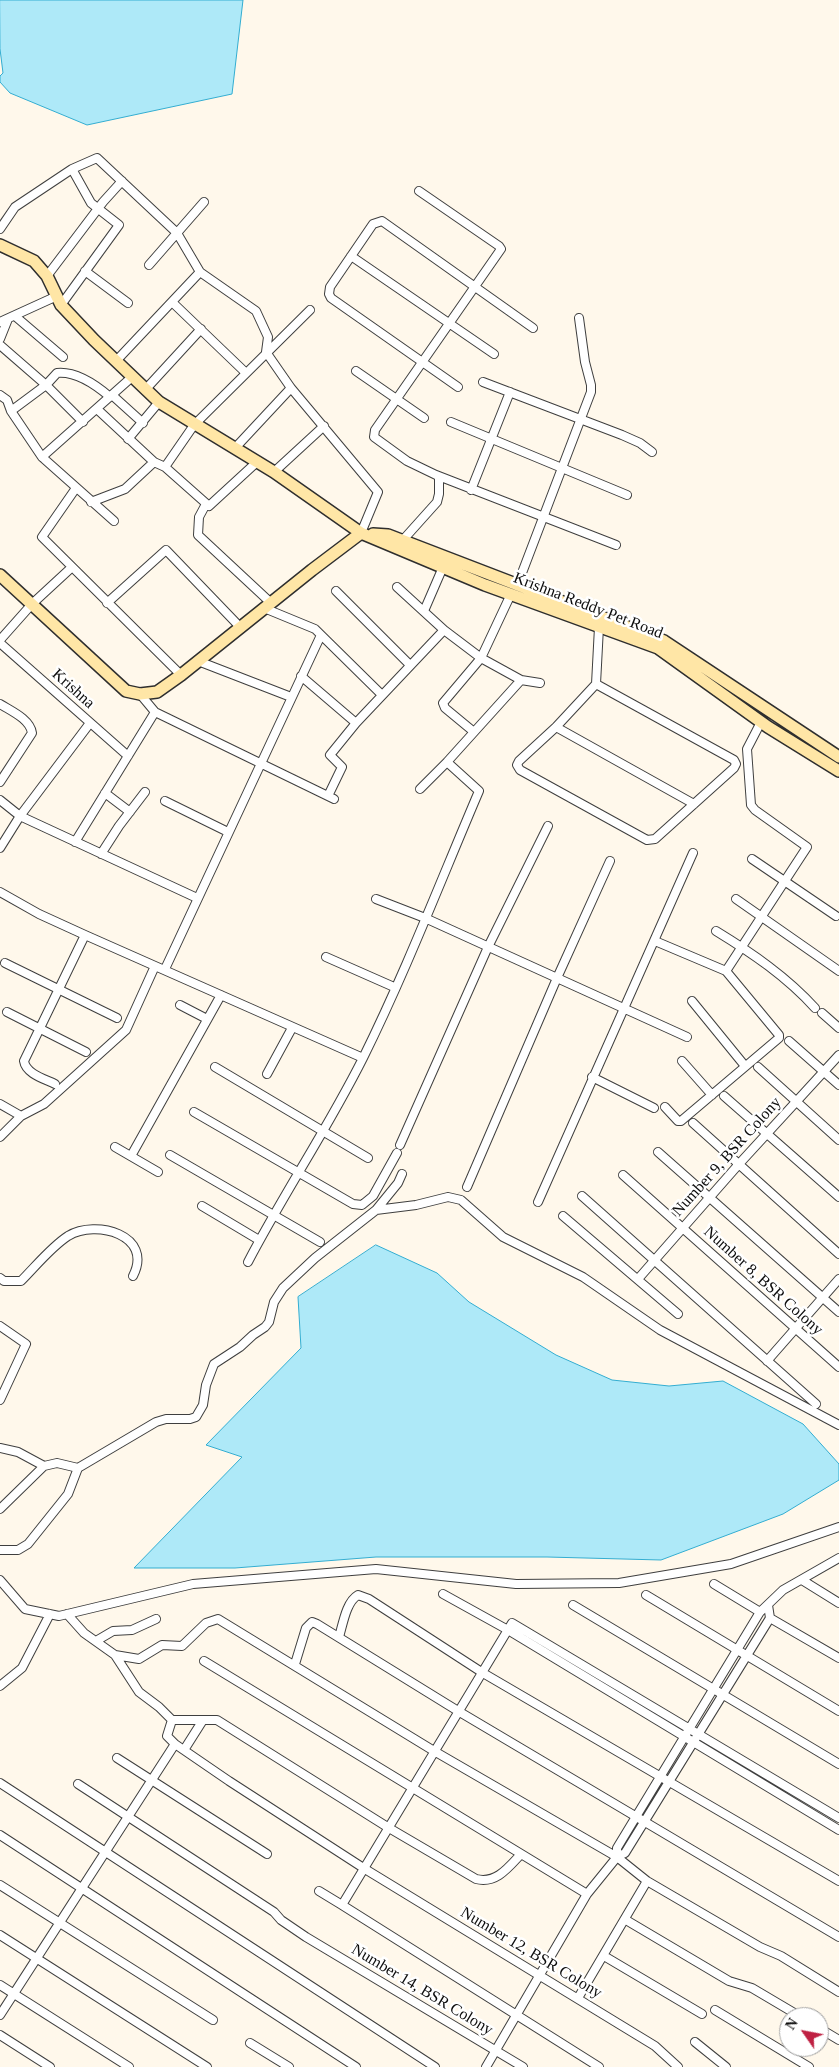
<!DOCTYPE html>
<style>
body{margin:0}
#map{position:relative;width:839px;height:2067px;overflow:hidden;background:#fff8eb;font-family:"Times New Roman",serif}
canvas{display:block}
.north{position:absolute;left:779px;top:2007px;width:50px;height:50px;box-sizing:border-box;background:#fff;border:1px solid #9e9e9e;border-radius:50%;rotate:303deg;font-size:14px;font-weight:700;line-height:20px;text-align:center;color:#0c0c0c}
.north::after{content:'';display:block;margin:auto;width:18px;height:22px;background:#bf2143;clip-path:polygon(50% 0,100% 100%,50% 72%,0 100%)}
</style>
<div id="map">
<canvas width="839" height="2067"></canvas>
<div class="north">N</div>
</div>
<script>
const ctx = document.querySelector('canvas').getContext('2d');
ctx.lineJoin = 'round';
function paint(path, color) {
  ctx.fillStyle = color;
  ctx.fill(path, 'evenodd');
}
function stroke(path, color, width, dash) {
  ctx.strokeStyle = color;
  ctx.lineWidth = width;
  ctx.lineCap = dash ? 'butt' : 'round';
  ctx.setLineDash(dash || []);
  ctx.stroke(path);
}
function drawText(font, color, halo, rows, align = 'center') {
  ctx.font = font + ' "Times New Roman",serif';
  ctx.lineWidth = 5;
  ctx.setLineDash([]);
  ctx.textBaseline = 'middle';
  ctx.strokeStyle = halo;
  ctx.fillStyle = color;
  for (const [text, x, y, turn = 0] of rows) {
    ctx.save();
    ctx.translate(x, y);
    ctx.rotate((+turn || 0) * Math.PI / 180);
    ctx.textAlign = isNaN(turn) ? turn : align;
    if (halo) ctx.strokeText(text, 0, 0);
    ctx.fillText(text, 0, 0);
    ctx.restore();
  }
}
const water = new Path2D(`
 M0 0H243L232 94 87 125 10 93 0 82V76L3 73 0 49Z
 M376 1245 437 1273 469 1302 556 1355 612 1380 669 1386 723 1381 803 1424 839 1464V1480L783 1514 661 1560 547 1557H376L235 1568H134L242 1457 206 1445 301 1348 298 1297Z`);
const street = new Path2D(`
 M419 191 499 246 501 249 375 430 374 437 407 461 436 475 616 545
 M0 229 15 207 72 169 97 158 177 233 200 272 256 311 268 337 266 352 291 388 378 492 361 533
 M351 256 494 354
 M149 265 204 202
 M85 271 128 303
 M47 276 103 202 122 181
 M172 302 246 373
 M61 305 119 225 91 203 72 169
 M15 316 63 357
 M0 322 57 296
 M0 339 8 319
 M0 345 46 385 83 422
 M117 360 200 272
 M356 371 424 418
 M483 382 622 435 640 443 652 452
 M458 387 331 298 329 294 330 287 373 224 382 221 533 328
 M145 390 201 329
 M0 395 7 400 11 411 42 457 114 521
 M112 395 143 423
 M97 409 154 462
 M11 411 46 385 57 373C76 371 96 385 110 397
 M451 422 627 495
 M128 439 159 402
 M236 447 291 388
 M42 457 132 377
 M165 467 209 506 258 461
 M274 472 324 426
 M76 488 42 537 181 675
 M471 490 510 392
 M91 502 125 489 154 462 165 467 194 425 310 310
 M206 504 199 517 198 535 271 603
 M402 541 437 502 439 494V477
 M517 586 591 392V385L585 362 579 318
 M336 591 410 665
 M107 603 166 550 241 628
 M264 608 315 629 382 695
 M424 611 443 567
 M444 630 481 658 443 703 445 708 474 732
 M0 640 32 604 71 568
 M0 643 128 756
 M198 661 291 697
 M301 676 356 723
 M521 680 540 683
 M596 684 734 760 736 764 734 768 655 839 647 840 520 770 517 765 519 761 556 727 596 684 599 627
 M0 704C11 711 30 719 32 733L0 782
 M155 712 334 799
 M556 727 694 804
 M420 789 447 762 521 680 481 658 511 594
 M105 793 130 812
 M328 796 342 767 330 755 356 723 444 630 397 587
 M0 800 20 816 197 898
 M165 801 228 832
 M75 842 155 712 140 694
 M0 848 20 816 90 723
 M101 854 119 826 145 792
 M752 859 836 916
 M0 892 39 914 85 935 363 1058
 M376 899 425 918 687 1037
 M736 899 839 971
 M716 931C752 953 787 977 815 1008
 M655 941 726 971
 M326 957 394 987
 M5 963 117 1018
 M165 969 321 635
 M692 1001 745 1066
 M180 1005 207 1019
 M7 1012 86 1052
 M822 1013 839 1028
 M789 1041 839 1085
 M682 1061 712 1095
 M215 1067 368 1158
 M758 1067 839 1140
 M267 1074 292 1028
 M592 1077 654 1108
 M55 1084C45 1079 26 1074 24 1061L85 935
 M724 1096 839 1197
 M0 1104 21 1116 0 1137
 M665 1107 678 1121H681L779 1038V1035L726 971 807 847 755 810 751 805 747 749 761 722
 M194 1112 353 1204 362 1205 373 1196 397 1153
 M21 1116 44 1104 126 1030 155 966
 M693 1123 839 1254
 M400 1145 488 947 548 826
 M115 1147 158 1172
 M658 1152 839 1312
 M170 1155 320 1242
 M131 1156 221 995
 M623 1175 839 1367
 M467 1187 557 978 610 861
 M582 1196 816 1404
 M538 1202 693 853
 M202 1206 259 1240
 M376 1210 416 1205 448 1197 461 1200 503 1237 583 1277 660 1330 839 1425
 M563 1216 678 1314
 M248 1262C284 1193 328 1128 363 1058 406 971 441 880 479 791L447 762
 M0 1278 4 1281H21C36 1266 51 1247 68 1236 96 1219 154 1235 133 1276
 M638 1279 739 1164 839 1055
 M0 1326 26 1344 0 1400
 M767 1361 839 1279
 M0 1448 18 1452 44 1466
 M0 1509 44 1466 57 1463 78 1468
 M0 1550H18L28 1544 68 1494 78 1468 156 1422 166 1419H190L196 1417 203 1405 206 1385 214 1364 240 1347 253 1335 265 1327 269 1322 274 1302 283 1288 315 1258 376 1210 398 1183 402 1174
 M0 1580 25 1609 59 1616 193 1584 376 1569 516 1584 619 1583 731 1564 839 1527
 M802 1580 839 1603
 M714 1584 760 1612
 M443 1594 508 1630 839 1830
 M646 1595 839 1711
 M573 1605 839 1764
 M770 1618 839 1658
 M339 1637C343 1624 346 1602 358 1595L369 1599 483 1673 839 1881
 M96 1641 113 1631 132 1630 156 1619
 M115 1655 139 1659 162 1645 182 1646 206 1623 218 1619 434 1751 617 1857 647 1881 760 1947 781 1956 839 1992
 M204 1661 587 1894
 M295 1664 306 1628 312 1622 317 1624 458 1711 839 1937
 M0 1686 22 1668 50 1614
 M172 1720H203
 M175 1744 229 1781 365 1869 655 2046 678 2067
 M184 1750 203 1720H217L389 1828 476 1879C496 1884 508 1868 521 1854
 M117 1758 267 1854
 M0 1783 435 2067
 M78 1784 274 1912 281 1920 306 1937 523 2067
 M0 1835 356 2067
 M617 1857V1848L760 1612 783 1590 839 1558
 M0 1885 213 2020
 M319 1891 342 1905
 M626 1920 729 1981 752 1988 801 2017
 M0 1935 207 2067
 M604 1956 702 2014
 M0 1985 129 2067
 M578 1998 647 1881
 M715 2010 809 2067
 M0 2015 175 1744 167 1736 172 1720 159 1707 139 1692 115 1655 84 1633 67 1614
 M819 2028 839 2040
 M0 2035 50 2067
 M695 2042 726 2067
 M250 2043 289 2067
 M486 2067 587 1894 617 1857 625 1853 770 1618 768 1605
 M599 2067 342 1905 512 1623 839 1818`);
const secondary = new Path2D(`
 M0 245 34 261 47 276 61 305 94 340 159 402 274 472 361 533 485 585 658 648 768 727 839 771
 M373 534 388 535 664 641 839 757
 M0 575 126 691 140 694 157 692 181 675 312 570 361 533`);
const streetNames = [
 ["Krishna Reddy Pet Road",588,606,21],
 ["Krishna",73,689,42],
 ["Number 9, BSR Colony",727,1157,-48],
 ["Number 8, BSR Colony",763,1281,42],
 ["Number 12, BSR Colony",531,1953,31],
 ["Number 14, BSR Colony",422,1990,31]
];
paint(water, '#aee9f8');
stroke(water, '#33add1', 1);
stroke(street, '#3f3f3f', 10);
stroke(secondary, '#2e2e2e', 14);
stroke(street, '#fff', 8);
stroke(secondary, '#ffe6a6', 11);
drawText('16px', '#0c0c0c', '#fff', streetNames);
</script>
